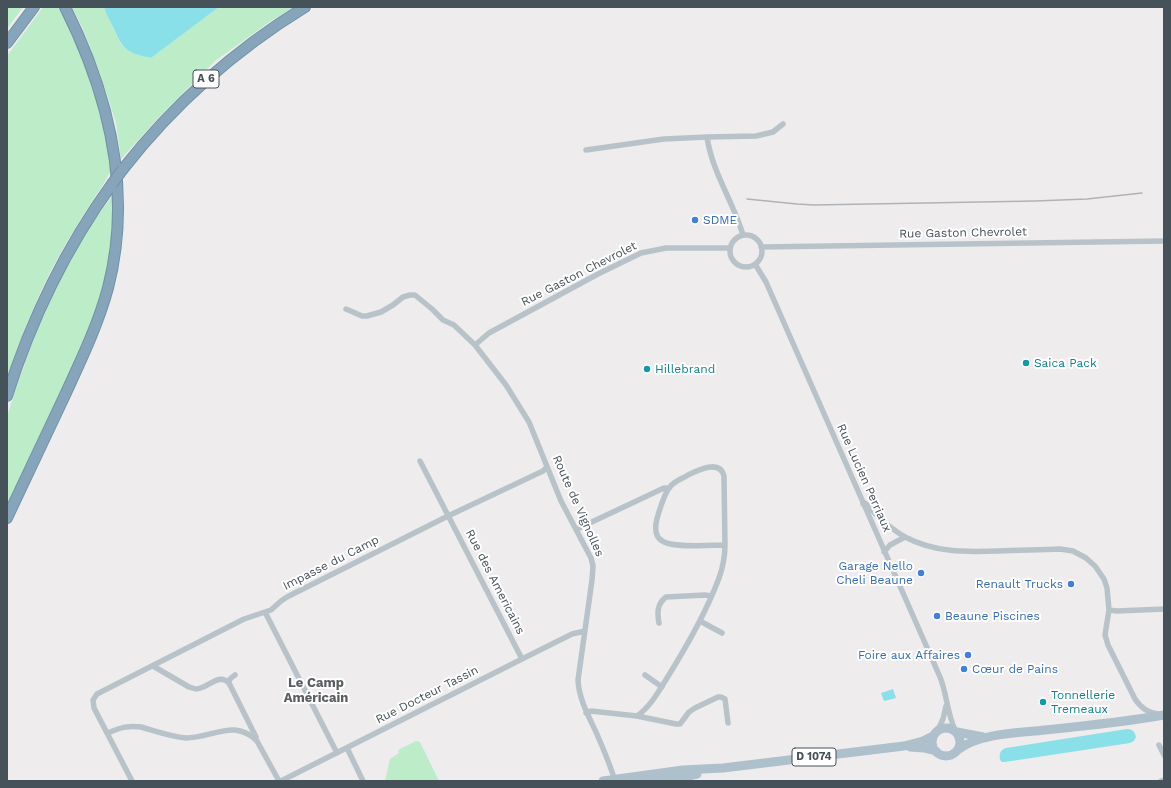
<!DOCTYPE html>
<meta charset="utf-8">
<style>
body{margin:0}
#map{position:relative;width:1171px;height:788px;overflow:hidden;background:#efeced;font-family:"Work Sans",sans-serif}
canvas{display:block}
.frame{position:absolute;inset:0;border:8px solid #465259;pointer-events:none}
</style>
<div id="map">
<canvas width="1171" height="788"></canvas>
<div class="frame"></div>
</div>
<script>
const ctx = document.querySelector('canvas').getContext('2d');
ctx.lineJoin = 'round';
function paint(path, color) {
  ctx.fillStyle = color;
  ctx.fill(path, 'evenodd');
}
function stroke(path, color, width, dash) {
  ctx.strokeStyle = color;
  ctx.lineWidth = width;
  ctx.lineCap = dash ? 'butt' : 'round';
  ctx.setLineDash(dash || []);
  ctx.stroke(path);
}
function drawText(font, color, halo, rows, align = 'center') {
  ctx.font = font + ' "Work Sans",sans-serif';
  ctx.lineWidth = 4;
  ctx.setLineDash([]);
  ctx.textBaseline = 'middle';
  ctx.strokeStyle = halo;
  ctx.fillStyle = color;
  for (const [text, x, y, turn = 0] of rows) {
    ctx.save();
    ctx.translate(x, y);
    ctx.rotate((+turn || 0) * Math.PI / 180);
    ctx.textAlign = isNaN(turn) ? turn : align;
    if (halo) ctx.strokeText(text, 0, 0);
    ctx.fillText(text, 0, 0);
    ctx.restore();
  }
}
const green = new Path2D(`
 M7 7H23L7 29Z
 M43 7H60L89 73 100 108 112 167C107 181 97 193 89 206 81 218 73 232 65 245 41 286 22 333 7 378V56Z
 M72 7H104C106 13 109 19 112 25 122 49 125 52 151 58L219 7H294L271 21 215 61 159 117 121 159 116 123 102 79 83 29Z
 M114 193 112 252 99 304 78 360 7 507V417L13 397 34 338 61 277 86 232Z
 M416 741 420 742 439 781H385L390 759 399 753 398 750Z`);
const water = new Path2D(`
 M104 7H219L151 58C127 53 123 50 113 27 110 21 106 14 104 7Z
 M893 689 896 698 884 701 881 693Z
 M1127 729C1133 729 1135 732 1136 737L1134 741 1130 743 1005 762H1002L1000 760C999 754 1000 750 1006 748Z`);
const street = new Path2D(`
 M707 137 756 136 773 132 783 124
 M586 150 664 139 707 137C712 172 733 201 743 235
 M730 251a16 16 0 1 1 32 0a16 16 0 1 1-32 0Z
 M761 247 1164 241
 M755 264 766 282 940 677C947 694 947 713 955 730
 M346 309 362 316H367L381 312 393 305 403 297 410 295H415L432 309 443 320 454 325 475 345
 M420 461 522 659
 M863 504 865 503C871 508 875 514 880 519 888 525 896 532 905 537 936 553 965 552 998 551 1019 550 1039 550 1060 549L1073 551 1086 558 1095 566 1104 579 1107 588 1109 610 1105 635 1108 645 1135 699C1141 708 1147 712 1158 714
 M577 529 664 488H668
 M884 552 890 545 905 537
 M1109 610 1117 611 1164 609
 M265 612 337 753
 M700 621 722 633
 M659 623C657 613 657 604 666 597L705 595 711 596
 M153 666 189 687C190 687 195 689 196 689 208 689 218 672 229 683L256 737
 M645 675 662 687
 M229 683C229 679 231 678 235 675
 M586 713 591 711 637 716 676 724H680L689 712 695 708 718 697H721L725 699 728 723
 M637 716C650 707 659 691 667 678 687 646 706 613 719 578 723 567 725 556 725 545L724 476C720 459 698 470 688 475 682 479 674 481 670 487 666 491 664 498 662 503 658 515 649 535 664 542 676 548 711 545 725 545
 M938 730 943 719 946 706
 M108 733C119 728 128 725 141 727 155 731 171 737 186 738 213 738 234 718 257 741L279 781
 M1159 745 1164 755
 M347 748 363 781
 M132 781 94 708 93 700 97 694 244 619 271 610 281 601 287 597 448 516 543 471 547 467
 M281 781 522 659 572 634 585 631
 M615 781C610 764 603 748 596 732 588 715 579 699 578 680L592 580 593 566 591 558 561 501 529 422 506 385 475 345 489 333 598 274 641 253 666 248H730
 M1161 781 1164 780`);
const primary = new Path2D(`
 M932 742a14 14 0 1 1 28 0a14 14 0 1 1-28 0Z
 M957 732 983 737
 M910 747 924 748 936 751
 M959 749C981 733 1018 733 1045 730 1085 726 1125 722 1164 715
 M603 781 683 770 723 768 904 746 923 741 933 736
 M649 781 684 777 697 774`);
const highway = new Path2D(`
 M7 43 34 7
 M123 169C174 104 235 50 305 7
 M7 396C31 320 65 249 112 184
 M7 518C26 477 46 436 65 395 81 360 98 325 108 288 133 191 109 95 65 7`);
const rail = new Path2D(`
 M747 199 797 204 814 205 1035 201 1087 199 1142 193`);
const highwayBridge = new Path2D(`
 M112 184 123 169`);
const markers = [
 [695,220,4,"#3f7fe0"],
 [1026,363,4,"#0f9aa8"],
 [647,369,4,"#0f9aa8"],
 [921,573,4,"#3f7fe0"],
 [1071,584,4,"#3f7fe0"],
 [937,616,4,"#3f7fe0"],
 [968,655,4,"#3f7fe0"],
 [964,669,4,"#3f7fe0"],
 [1043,702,4,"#0f9aa8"]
];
const shields = [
 [206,79,26],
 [814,757,44]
];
const shieldNames = [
 ["A 6",206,79],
 ["D 1074",814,757]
];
const shopNames = [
 ["SDME",703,220],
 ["Garage Nello",913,566,"right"],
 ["Cheli Beaune",913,580,"right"],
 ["Renault Trucks",1063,584,"right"],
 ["Beaune Piscines",945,616],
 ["Foire aux Affaires",960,655,"right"],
 ["Cœur de Pains",972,669]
];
const streetNames = [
 ["Rue Gaston Chevrolet",963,233,-1],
 ["Rue Gaston Chevrolet",579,274,-27],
 ["Rue Lucien Perriaux",864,478,66],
 ["Route de Vignolles",578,506,66],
 ["Impasse du Camp",331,563,-27],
 ["Rue des Americains",495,582,63],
 ["Rue Docteur Tassin",427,695,-27]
];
const cultureNames = [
 ["Saica Pack",1034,363],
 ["Hillebrand",655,369],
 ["Tonnellerie",1051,695],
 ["Tremeaux",1051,709]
];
const neighbourhoodNames = [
 ["Le Camp",316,683],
 ["Américain",316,698]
];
paint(green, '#bcecc8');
paint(water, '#8ae0e8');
stroke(highway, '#7191a6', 12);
stroke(street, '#b8c3c9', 5.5);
stroke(primary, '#adc0cb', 9);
stroke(highway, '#86a5ba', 10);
stroke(rail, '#afb3b7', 1.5);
stroke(highwayBridge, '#7191a6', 12, []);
stroke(highwayBridge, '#86a5ba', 10);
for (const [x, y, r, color] of markers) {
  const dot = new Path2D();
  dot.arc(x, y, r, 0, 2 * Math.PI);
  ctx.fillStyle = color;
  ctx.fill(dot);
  stroke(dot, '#fff', 1.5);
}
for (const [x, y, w] of shields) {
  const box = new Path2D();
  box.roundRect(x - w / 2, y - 9, w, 18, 3);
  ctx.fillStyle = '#fff';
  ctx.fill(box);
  stroke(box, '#465259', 1);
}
drawText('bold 11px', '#465259', null, shieldNames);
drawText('12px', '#366cbe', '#fff', shopNames, 'left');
drawText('12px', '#465259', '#fff', streetNames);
drawText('12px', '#0d838f', '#fff', cultureNames, 'left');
drawText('bold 13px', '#5a5e61', '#fff', neighbourhoodNames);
</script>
